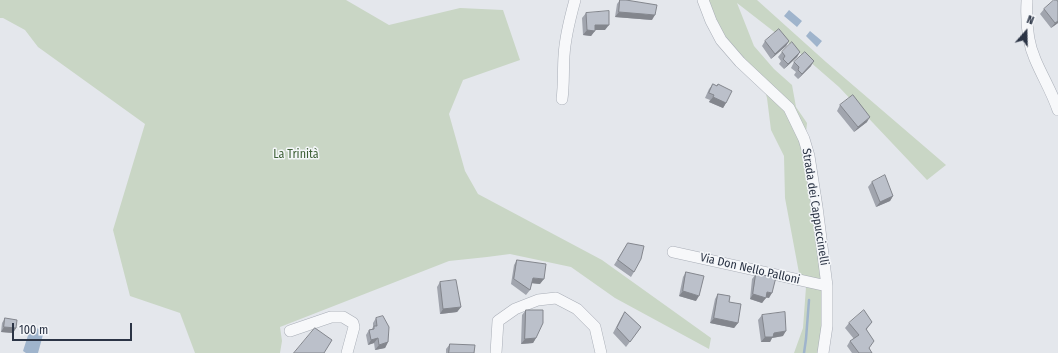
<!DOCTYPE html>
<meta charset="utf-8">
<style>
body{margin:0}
#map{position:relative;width:1058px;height:353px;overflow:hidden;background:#e4e7ec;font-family:"Fira Sans Condensed",sans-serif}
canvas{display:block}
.north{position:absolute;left:1006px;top:12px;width:40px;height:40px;-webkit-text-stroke:3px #f4f6f9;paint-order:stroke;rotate:20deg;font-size:11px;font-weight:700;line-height:16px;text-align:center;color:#2b3445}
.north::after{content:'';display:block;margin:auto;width:14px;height:18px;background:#2b3445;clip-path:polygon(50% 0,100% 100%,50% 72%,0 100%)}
.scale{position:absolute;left:12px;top:323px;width:120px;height:18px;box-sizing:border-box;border:2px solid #2b3445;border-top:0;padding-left:5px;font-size:12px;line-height:14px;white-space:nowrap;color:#2b3445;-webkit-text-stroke:3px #f4f6f9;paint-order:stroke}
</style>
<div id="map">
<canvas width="1058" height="353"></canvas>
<div class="north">N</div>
<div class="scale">100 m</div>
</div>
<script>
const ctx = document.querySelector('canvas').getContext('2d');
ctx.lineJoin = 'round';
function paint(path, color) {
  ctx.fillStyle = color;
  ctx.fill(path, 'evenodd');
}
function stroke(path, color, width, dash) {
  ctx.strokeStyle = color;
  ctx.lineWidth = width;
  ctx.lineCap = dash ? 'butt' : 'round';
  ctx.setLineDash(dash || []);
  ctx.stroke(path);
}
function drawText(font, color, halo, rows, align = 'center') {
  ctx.font = font + ' "Fira Sans Condensed",sans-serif';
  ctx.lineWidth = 3;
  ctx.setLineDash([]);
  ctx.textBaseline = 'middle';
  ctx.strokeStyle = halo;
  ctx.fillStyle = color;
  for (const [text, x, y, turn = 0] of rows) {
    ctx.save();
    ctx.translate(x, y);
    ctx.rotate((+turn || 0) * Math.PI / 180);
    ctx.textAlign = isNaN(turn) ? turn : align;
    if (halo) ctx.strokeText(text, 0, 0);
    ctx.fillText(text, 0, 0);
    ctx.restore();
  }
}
const green = new Path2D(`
 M0 0H346L389 25 460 8 503 10 520 60 463 80 449 114 465 171 478 194 602 260 711 338 709 349 615 298 571 267 510 254 487 257 449 261 280 327 282 341 280 353H195L180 313 130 296 113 230 145 124 38 47 25 30 3 18H0Z
 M707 0H757L826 62 946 165 927 180 839 87 786 41 737 3 754 46 774 69 792 85 796 107 807 123 805 142 827 286 823 353H794L803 328 806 287 799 273 785 198 784 156 771 130 767 98 763 84 721 40Z`);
const water = new Path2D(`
 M789 10 802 21 797 27 784 16Z
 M810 31 822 41 817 47 806 36Z
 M31 326 44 331 38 353H26L23 351Z`);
const stream = new Path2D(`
 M804 353 806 339 809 300`);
const minor = new Path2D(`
 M703 0 711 21 721 40 740 62 789 108 804 139 809 156 817 207 827 286V326L823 353
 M1027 1C1026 20 1027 41 1035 59 1042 76 1052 92 1058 110
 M562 99C564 85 563 71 564 56 565 37 570 18 575 0
 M673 252 827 286
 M290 331 331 317H343L353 323 354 327 347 353
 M496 353 498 321 515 309 538 300 556 298 577 309 595 327 601 353`);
const wall = new Path2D(`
 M620 0H626L652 20 615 17 617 4Z
 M1058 2V23L1051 28 1040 14 1044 9Z
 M586 13 605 30H595L591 36 583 35 582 18Z
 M765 41H789L786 46 771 59 762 46Z
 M782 52H800L797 57 784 69 779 64 781 61 778 57Z
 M794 62 811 66 798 79 794 75 796 72 791 68Z
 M713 84 716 86 718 84 726 103 723 108 709 102 710 100 705 98 709 89Z
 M840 105 867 122 854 132 837 111Z
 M872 182 893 196 890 201 876 207 868 187Z
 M628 243 634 272 631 277 614 265Z
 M517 260 540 284 532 283 530 290 526 295 511 284 514 265Z
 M686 272 696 301 679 296 683 277Z
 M756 274 769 298 766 297 762 303 750 299 752 279Z
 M440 282 461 307 457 312 440 314 437 287Z
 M718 294 729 302 738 323 734 328 710 323 715 299Z
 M526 310 536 338 533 343 521 344 522 315Z
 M625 312 641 327 626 347 613 333 621 318Z
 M762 315 783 336 772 338 770 342H761L758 320Z
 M5 318 16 328 13 333 1 332 2 323Z
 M376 318 388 342 385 348 375 350 374 343 368 345 366 335 369 330 372 329 373 327V323Z
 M872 322 867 329 869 348 872 353H852L847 346 850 341 854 339 845 328 849 323Z
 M450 344 474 353H446V349Z`);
const shadedWall = new Path2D(`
 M619 12 655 15 652 20 615 17Z
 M1058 21V23L1051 28 1055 23Z
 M595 25H609L605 30H592Z
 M587 30 595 31 591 36 583 35Z
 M789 41 786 46 771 59 775 54Z
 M800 52 797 57 784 69 788 64Z
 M814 61 811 66 798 79 802 74Z
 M713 97 726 103 723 108 709 102Z
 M870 117 867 122 854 132 858 127Z
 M893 196 890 201 876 207 880 202Z
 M533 278 544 279 540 284 530 283Z
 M683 291 699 296 696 301 679 296Z
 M767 292 772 293 769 298 764 297Z
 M753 294 766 298 762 303 750 299Z
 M461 307 457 312 440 314 443 309Z
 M714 318 738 323 734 328 710 323Z
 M4 327 16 328 13 333 1 332Z
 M786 331 783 336 772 338 770 342H761L765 337 774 333Z
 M378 338 374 343 368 345 371 340Z
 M536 338 533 343 521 344 525 339Z
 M388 342 385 348 375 350 379 345Z`);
const building = new Path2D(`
 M620 0H626L657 5 655 15 619 12Z
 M1054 0H1057L1058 2V21L1055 23 1044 9Z
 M609 11V25H595V31L587 30 586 13Z
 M779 29 789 41 775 54 765 41Z
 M792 42 800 52 788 64 783 59 785 56 782 52Z
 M805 52 814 61 802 74 798 70 799 67 794 62Z
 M713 84 717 86 718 84 732 91 726 103 713 97 714 95 709 93Z
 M853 95 870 117 858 127 840 105Z
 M885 175 893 196 880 202 872 182Z
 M628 243 644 246 641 259 634 272 618 260Z
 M517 260 546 264 544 279 533 278 530 290 514 279Z
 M686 272 704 276 699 296 683 291Z
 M756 274 776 277 772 293 767 292 766 298 753 294Z
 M456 280 461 307 443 309 440 282Z
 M718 294 730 296 729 302 741 304 738 323 714 318Z
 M526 310H543V323L536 338 525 339Z
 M864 310 872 322 866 329 874 341 869 348 872 353H859L850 341 859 335 849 323Z
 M625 312 641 327 630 342 617 328Z
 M785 312 786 331 774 333 773 337H765L762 315Z
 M383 316 389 327 388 342 379 345 378 338 371 340 369 330 374 329V326H377L376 318Z
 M5 318 17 320 16 328 4 327Z
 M315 328 332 340 324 353H294Z
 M450 344 475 345 474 353H449Z`);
const parkNames = [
 ["La Trinità",296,155]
];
const streetNames = [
 ["Strada dei Cappuccinelli",815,207,81],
 ["Via Don Nello Palloni",750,269,13]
];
paint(green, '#c9d6c5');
paint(water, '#9fb4cc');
stroke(stream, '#9fb4cc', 2.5);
stroke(minor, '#a9aeb7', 12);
stroke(minor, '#f7f8fa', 11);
paint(wall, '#a1a5ae');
paint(shadedWall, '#83868d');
paint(building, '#bbc0ca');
stroke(building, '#83868d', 1);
drawText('12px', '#3f6138', '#f4f6f9', parkNames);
drawText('12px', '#2b3445', '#f4f6f9', streetNames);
</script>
